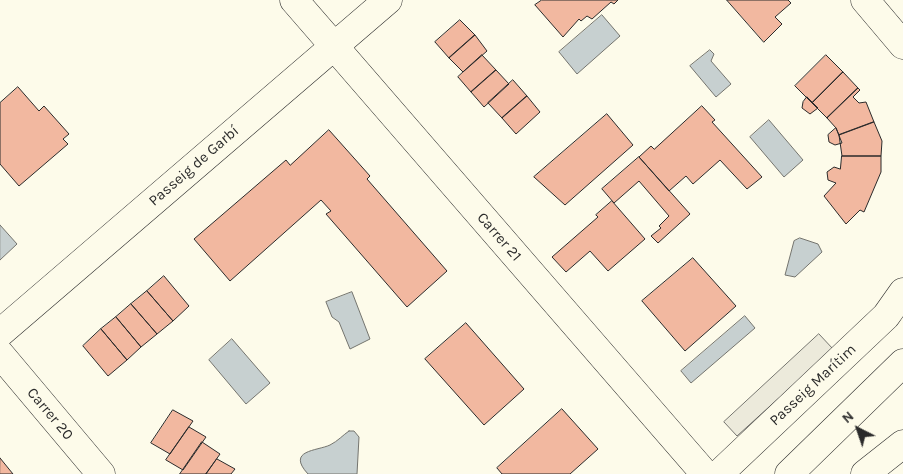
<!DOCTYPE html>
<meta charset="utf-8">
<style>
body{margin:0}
#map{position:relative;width:903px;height:474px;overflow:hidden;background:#fdfbea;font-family:Karla,sans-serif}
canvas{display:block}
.north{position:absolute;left:833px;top:404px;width:50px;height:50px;-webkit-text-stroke:4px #fdfbea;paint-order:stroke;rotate:319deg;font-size:14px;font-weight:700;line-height:20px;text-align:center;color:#2b2b2b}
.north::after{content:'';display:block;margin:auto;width:18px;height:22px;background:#2b2b2b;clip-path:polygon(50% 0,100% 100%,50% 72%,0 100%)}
</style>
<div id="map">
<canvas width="903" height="474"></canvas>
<div class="north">N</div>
</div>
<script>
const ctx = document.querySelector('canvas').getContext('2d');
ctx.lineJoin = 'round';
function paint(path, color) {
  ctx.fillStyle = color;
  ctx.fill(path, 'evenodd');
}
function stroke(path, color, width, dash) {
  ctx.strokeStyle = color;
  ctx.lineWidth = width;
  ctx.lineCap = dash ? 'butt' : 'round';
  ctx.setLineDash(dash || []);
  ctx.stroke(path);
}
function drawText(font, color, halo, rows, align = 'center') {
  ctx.font = font + ' Karla,sans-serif';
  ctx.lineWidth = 4;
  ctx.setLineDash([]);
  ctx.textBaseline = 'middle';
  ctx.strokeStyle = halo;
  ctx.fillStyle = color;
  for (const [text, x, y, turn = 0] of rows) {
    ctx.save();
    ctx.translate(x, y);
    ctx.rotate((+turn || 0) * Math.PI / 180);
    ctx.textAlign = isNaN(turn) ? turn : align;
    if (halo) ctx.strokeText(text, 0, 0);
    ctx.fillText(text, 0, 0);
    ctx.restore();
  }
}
const parking = new Path2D(`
 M819 334 833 349 737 436 724 422Z`);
const water = new Path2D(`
 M602 15 620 36 577 74 559 52Z
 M710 50 714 54 711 61 731 84 716 97 690 66Z
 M769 120 803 160 784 177 750 137Z
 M0 225 17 244 0 260Z
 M800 238 818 244 822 252 795 277 785 275 794 241Z
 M352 292 370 339 350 349 339 322 332 317 326 302Z
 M745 316 755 328 691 383 681 371Z
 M232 339 270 383 246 404 209 360Z
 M349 431H354L359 437 357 474H308C286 450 317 451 330 445 338 441 343 435 349 431Z`);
const building = new Path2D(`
 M542 0H618L614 4 611 2 592 19 587 16 581 21 579 19 563 37 535 5Z
 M727 0H788L791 3 775 17 782 24 764 42Z
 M460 20 475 35 449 58 435 42Z
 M475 35 487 51 463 72 449 58Z
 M482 55 496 70 471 92 458 77Z
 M826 55 843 72 812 103 795 86Z
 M496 70 509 84 484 107 471 92Z
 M843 72 858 88 827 118 812 103Z
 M513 80 527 96 502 118 488 103Z
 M18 87 39 111 44 106 69 134 63 139 68 144 19 186 0 164V103Z
 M858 88 860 90 853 97 859 103 866 102 874 122 839 135 836 128 827 118Z
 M527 96 540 112 516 134 502 118Z
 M807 97 818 108 810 114 802 108 803 102Z
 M702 106 715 120 712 122 762 177 747 189 720 160 693 184 686 176 669 191 639 157 651 146 654 149Z
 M607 114 633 145 565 205 534 177Z
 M874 122 882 141 881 156H842L839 135Z
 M836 128 842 143 835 145 829 142 828 135Z
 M329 130 370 176 367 179 447 271 407 307 326 214 331 211 321 200 230 281 194 239 286 160 290 165Z
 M842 156H881V172L864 212 860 210 846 224 824 196 836 183 828 180 827 172 834 167 840 169Z
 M639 157 690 214 658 243 651 236 661 228 659 226 669 216 639 181 614 203 602 189Z
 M612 201 645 239 608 271 590 251 566 272 552 257 598 217 596 215Z
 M693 258 736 306 685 351 642 301Z
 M164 276 189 306 173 321 147 291Z
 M147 291 173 321 157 334 131 304Z
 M131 304 157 334 141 347 116 317Z
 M116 317 141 347 127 360 101 329Z
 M466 323 524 389 484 425 425 359Z
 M101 329 127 360 108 376 83 346Z
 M562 409 598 449 570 474H502L497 468Z
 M173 410 193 421 170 454 151 443Z
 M189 427 206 437 183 470 166 460Z
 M202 442 220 454 206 474H180Z
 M0 458 13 474H0Z
 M217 459 235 469 231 474H206Z`);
const minor = new Path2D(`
 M294 0 705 474
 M865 0 903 45
 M0 333 388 0
 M0 354 101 474
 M719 474 886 316 903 292
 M789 474 903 363
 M865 474 903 444`);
const streetNames = [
 ["Passeig de Garbí",194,166,-41],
 ["Carrer 21",499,237,49],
 ["Passeig Marítim",813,385,-43],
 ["Carrer 20",50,414,50]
];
paint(parking, '#eceadb');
stroke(parking, '#74746e', 1);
paint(water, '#c7d0d0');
stroke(water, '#74746e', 1);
paint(building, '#f2b8a0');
stroke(building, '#2b2b2b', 1);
stroke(minor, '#2b2b2b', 29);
stroke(minor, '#fdfbea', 28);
drawText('15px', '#2b2b2b', '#fdfbea', streetNames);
</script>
